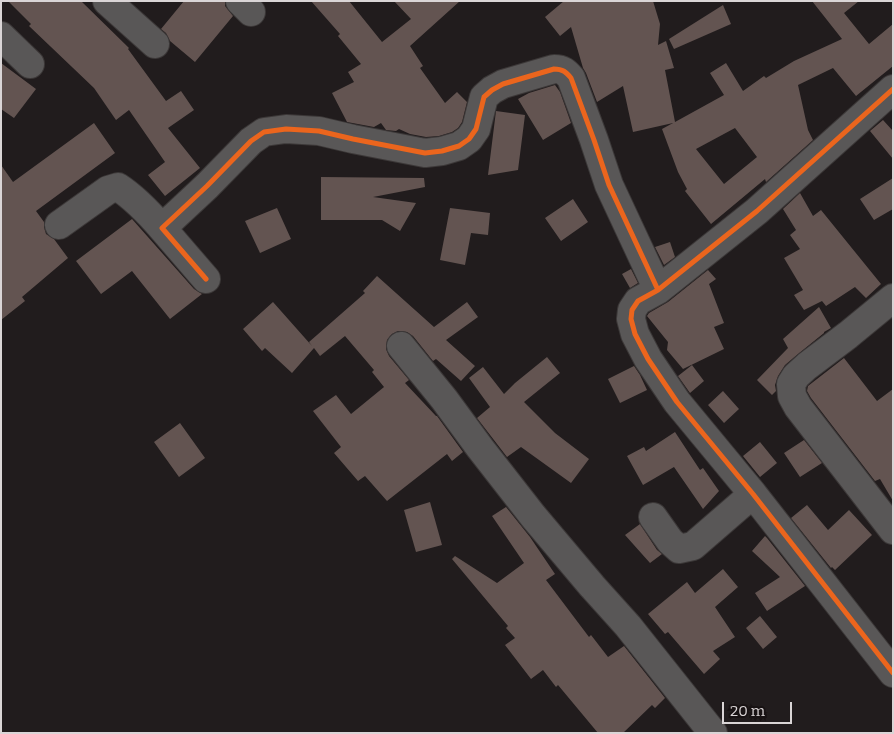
<!DOCTYPE html>
<style>
body{margin:0}
#map{position:relative;width:894px;height:734px;overflow:hidden;background:#211c1d;font-family:Bitter,serif}
canvas{display:block}
.frame{position:absolute;inset:0;border:2px solid #dad5d6;pointer-events:none}
.scale{position:absolute;left:722px;top:702px;width:70px;height:22px;box-sizing:border-box;border:2px solid #dad5d6;border-top:0;padding-left:6px;font-size:15px;line-height:18px;white-space:nowrap;color:#dad5d6;-webkit-text-stroke:4px #181213;paint-order:stroke}
</style>
<div id="map">
<canvas width="894" height="734"></canvas>
<div class="frame"></div>
<div class="scale">20 m</div>
</div>
<script>
const ctx = document.querySelector('canvas').getContext('2d');
ctx.lineJoin = 'round';
function paint(path, color) {
  ctx.fillStyle = color;
  ctx.fill(path, 'evenodd');
}
function stroke(path, color, width, dash) {
  ctx.strokeStyle = color;
  ctx.lineWidth = width;
  ctx.lineCap = dash ? 'butt' : 'round';
  ctx.setLineDash(dash || []);
  ctx.stroke(path);
}
const building = new Path2D(`
 M8 1H81L129 48 128 49 166 101 181 91 194 110 168 128 200 168 165 196 148 175 165 162 129 110 116 120 94 88 29 26 31 24Z
 M184 1H225V6L233 16 195 62 170 41 166 33 161 29Z
 M311 1H349L382 42 411 19 394 1H460L410 46 423 66 420 68 445 103 457 92 467 102 462 122 458 128 452 132 439 136 426 137 410 134 399 129 396 131 386 130 381 123 374 127 347 122 332 93 354 82 348 72 361 64 338 36 340 34Z
 M564 1H653L660 24 658 45 666 41 674 68 665 70 675 122 724 95 710 73 726 63 743 91 764 76 766 78 794 61 842 39 812 1H859L844 13 869 44 893 24V66L856 96 833 68 798 85 808 130 813 140 766 182 765 179 711 224 685 191 687 189 678 172 662 129 673 123 633 132 623 86 597 102 586 73 583 68 571 27 560 36 545 17ZM735 128 757 157 724 184 696 149Z
 M723 5 731 24 674 49 669 39Z
 M1 63 36 89 14 118 1 109Z
 M555 85 560 92 571 123 543 140 518 99 529 93Z
 M496 111 525 115 518 170 488 175Z
 M883 120 893 131V159L870 131Z
 M94 123 115 153 36 211 44 222V227L46 234 54 239 68 258 22 297 25 301 1 320V165L13 182Z
 M321 177 424 178 425 187 373 197 416 203 400 231 382 220H321Z
 M893 178V209L874 220 860 199Z
 M800 193 813 216 821 210 881 284 866 298 855 287 826 306 822 301 804 310 794 295 803 290 784 258 800 249 790 235 796 230 783 209Z
 M573 199 588 222 561 241 545 218Z
 M277 208 291 239 260 253 245 221Z
 M450 208 490 213 488 235 471 233 465 265 440 260Z
 M132 219 194 289 202 294 170 319 132 271 101 294 76 261Z
 M670 242 675 257 664 265 655 247Z
 M631 269 638 283 630 288 622 274Z
 M708 270 716 279 709 284 724 323 714 327 724 349 683 369 667 350 668 342 647 316 649 313 668 302Z
 M377 276 434 327 467 302 478 317 446 340 475 366 461 381 436 359 433 361 413 336 407 332 398 331 392 334 387 340 386 349 389 356 409 380 405 383 436 416H437L463 452 452 461 447 454 387 501 365 476 358 481 334 453 341 447 313 411 336 395 351 414 384 387 372 372 374 370 345 336 320 356 314 348 292 373 265 348 262 351 243 329 273 302 312 346 309 342 365 293 363 291Z
 M819 307 831 328 824 332V333L798 354 785 365 778 376 775 385 776 391 772 395 757 380 788 348 783 339Z
 M547 357 560 373 524 402 555 433 589 459 571 483 521 447 507 457 477 418 490 407 469 378 483 367 504 394 515 383Z
 M844 358 877 401 893 389V501L880 479 875 481 811 398 807 391 808 386Z
 M692 365 704 381 690 393 678 376Z
 M634 366 640 375 647 390 620 403 608 379Z
 M723 391 739 409 724 423 708 405Z
 M180 423 205 458 179 477 154 442Z
 M675 432 700 470 703 468 719 491 703 509 674 467 643 485 627 456 644 447 646 451Z
 M804 440 822 463 800 477 784 453Z
 M760 442 777 463 760 477 743 456Z
 M430 502 442 545 416 552 404 510Z
 M807 505 828 530 849 510 872 535 835 570 832 567 831 568 791 518Z
 M506 507 530 537 555 574 546 580 589 637 591 635 608 657 624 646 665 698 655 708 652 705 623 733H598L558 685 556 687 543 670 531 679 505 645 515 638 506 628 508 626 452 559 455 556 497 583 524 563 492 516Z
 M640 524 657 550 662 554 650 563 625 535Z
 M765 536 767 538 805 586 767 611 755 593 780 577 752 551Z
 M723 569 738 587 715 607 735 637 713 651 720 659 704 674 668 632 665 634 648 614 687 582 695 593Z
 M760 616 777 637 763 649 746 628Z`);
const minor = new Path2D(`
 M107 1 155 44
 M240 1 251 12
 M1 36 30 64
 M893 89 757 211 658 290 638 301 632 310 631 319 635 334 648 359 677 402 753 494 893 673
 M59 225 108 190 118 187C135 198 149 213 162 228
 M206 279 162 228 207 186 251 141 264 132 286 129 319 131 353 139 425 153 442 151 459 146 469 139 476 129 484 97 492 90 503 84 554 69C563 69 566 72 571 78L594 140 609 185 658 290
 M893 298 848 335 807 366 796 376 791 384 792 396 798 407 893 530
 M401 346 444 399 480 448 533 516 592 586 628 626 713 733
 M653 517 670 541 679 549 693 546 753 494`);
const cycleway = new Path2D(`
 M893 89 757 211 658 290 638 301 632 310 631 319 635 334 648 359 677 402 753 494 893 673
 M206 279 162 228 207 186 251 141 264 132 286 129 319 131 353 139 425 153 442 151 459 146 469 139 476 129 484 97 492 90 503 84 554 69C563 69 566 72 571 78L594 140 609 185 658 290`);
paint(building, '#635451');
stroke(minor, '#3c3838', 30);
stroke(minor, '#595757', 28);
stroke(cycleway, '#eb651d', 5);
</script>
